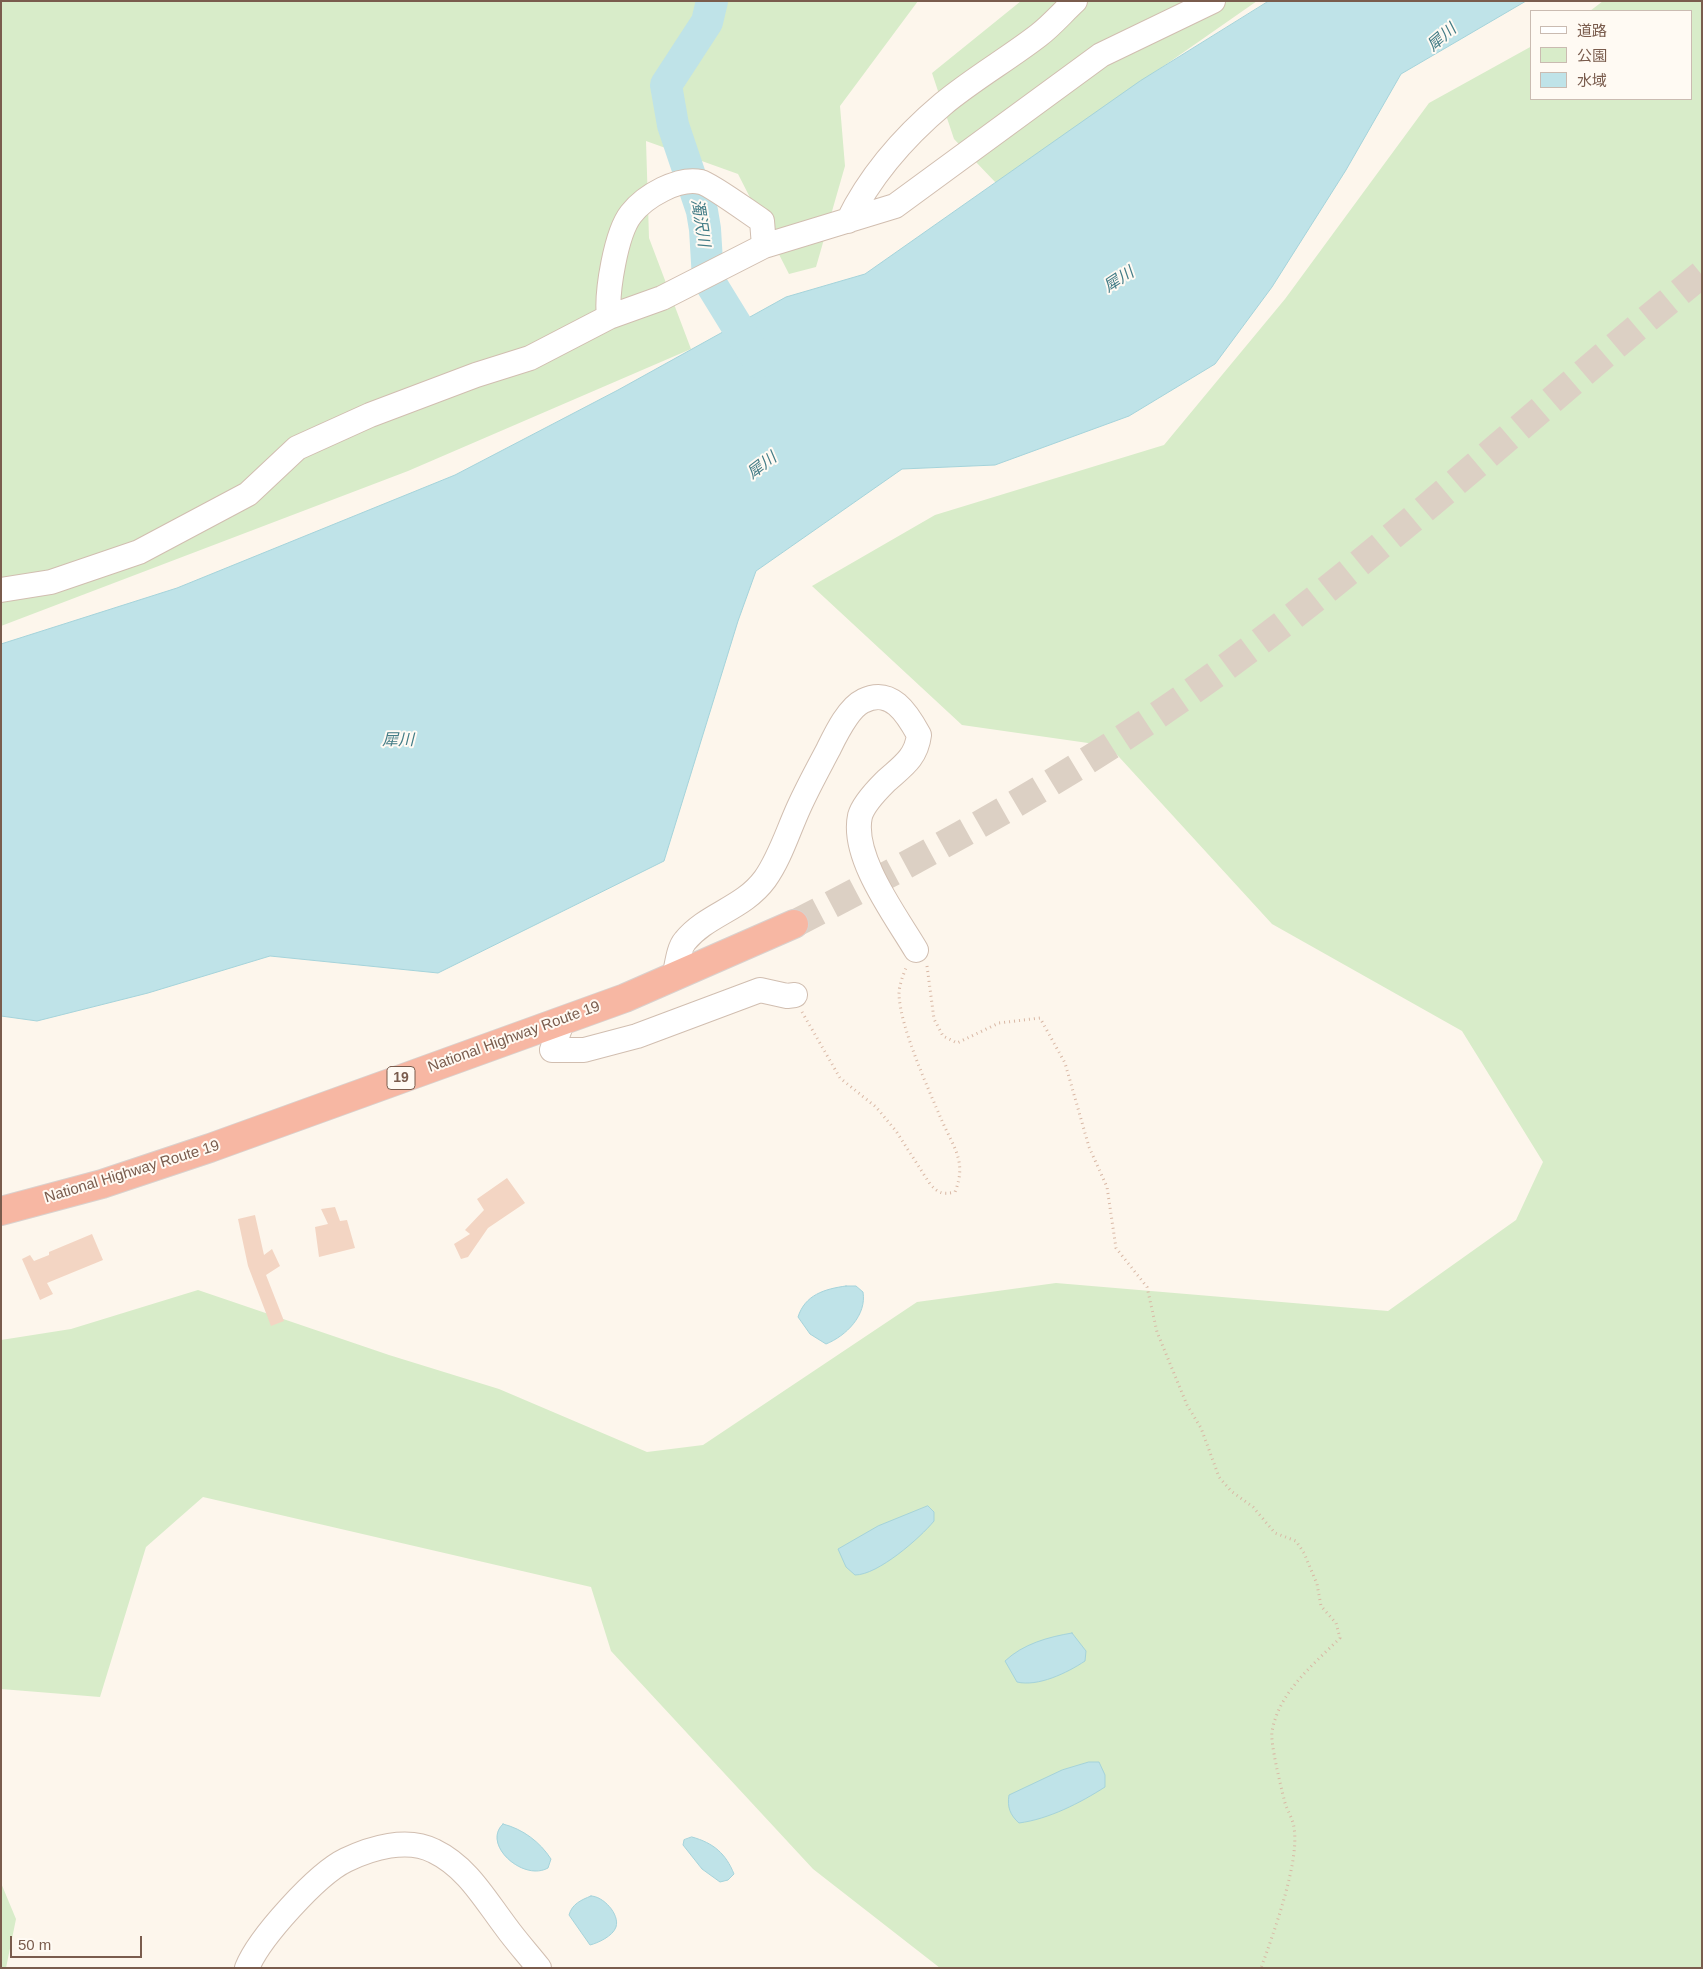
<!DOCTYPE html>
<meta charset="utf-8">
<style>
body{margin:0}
#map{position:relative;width:1703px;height:1969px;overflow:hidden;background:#fdf6ec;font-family:Helvetica,"Noto Sans JP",sans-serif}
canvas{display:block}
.frame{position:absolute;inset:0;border:2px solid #7a5c4d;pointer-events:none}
.legend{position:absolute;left:1530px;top:10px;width:162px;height:90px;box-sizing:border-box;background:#fffaf3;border:1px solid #cabbb1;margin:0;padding:6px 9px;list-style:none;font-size:15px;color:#7a5c4d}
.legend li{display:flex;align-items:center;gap:10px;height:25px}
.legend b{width:25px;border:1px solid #cabbb1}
.scale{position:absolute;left:10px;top:1936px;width:132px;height:22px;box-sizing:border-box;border:2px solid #7a5c4d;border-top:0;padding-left:6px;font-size:15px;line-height:18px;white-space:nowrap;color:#7a5c4d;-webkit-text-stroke:4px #fffaf3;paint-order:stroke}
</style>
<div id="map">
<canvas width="1703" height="1969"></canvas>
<div class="frame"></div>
<ul class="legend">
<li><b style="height:6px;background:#fff"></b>道路</li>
<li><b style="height:14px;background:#d8ecc9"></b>公園</li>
<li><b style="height:14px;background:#bfe3e8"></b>水域</li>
</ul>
<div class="scale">50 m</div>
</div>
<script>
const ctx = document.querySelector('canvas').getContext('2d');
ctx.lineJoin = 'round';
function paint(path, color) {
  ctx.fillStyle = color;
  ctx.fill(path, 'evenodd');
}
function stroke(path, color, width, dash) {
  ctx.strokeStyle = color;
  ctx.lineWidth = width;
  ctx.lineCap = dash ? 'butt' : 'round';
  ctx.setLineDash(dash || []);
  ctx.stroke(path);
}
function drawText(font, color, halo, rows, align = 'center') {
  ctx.font = font + ' Helvetica,"Noto Sans JP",sans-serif';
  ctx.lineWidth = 4;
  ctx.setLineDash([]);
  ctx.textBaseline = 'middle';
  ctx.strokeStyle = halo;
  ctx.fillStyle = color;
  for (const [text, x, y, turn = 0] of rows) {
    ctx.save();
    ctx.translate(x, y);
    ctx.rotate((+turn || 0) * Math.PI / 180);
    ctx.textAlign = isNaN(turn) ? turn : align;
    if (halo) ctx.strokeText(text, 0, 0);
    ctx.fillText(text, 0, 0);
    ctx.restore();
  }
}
const green = new Path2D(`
 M1 1H918L840 106 845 166 816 267 789 274 738 174 646 141 649 238 691 349 408 471 1 626Z
 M1021 1H1257L996 183 954 139 932 73Z
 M1603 1H1702V1968H940L813 1869 611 1651 591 1587 203 1497 146 1547 100 1697 1 1689V1340L71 1329 198 1290 389 1355 499 1389 647 1452 703 1445 917 1302 1056 1283 1388 1311 1516 1220 1543 1162 1462 1031 1272 924 1109 746 962 725 812 586 935 515 1164 445 1285 299 1429 103 1532 46V99H1692V11H1590Z
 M1 1883 16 1919 6 1968H1Z`);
const water = new Path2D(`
 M1269 1H1526L1401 74 1346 170 1272 287 1215 364 1129 416 995 465 902 469 756 571 738 621 664 861 438 973 270 956 148 993 37 1021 1 1016V644L177 588 455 475 618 390 786 297 865 274 1140 81Z
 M846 1286H856L863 1292C867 1315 846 1336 826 1344L810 1334 798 1317C805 1295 824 1289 846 1286Z
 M928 1506 934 1512V1521C920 1538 878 1575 855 1575L846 1567 838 1549 878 1526Z
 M1072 1633 1086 1651 1085 1661C1067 1673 1038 1687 1017 1682L1005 1661C1023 1644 1048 1637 1072 1633Z
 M1089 1762H1099L1105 1775V1787C1080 1803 1049 1819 1019 1823 1010 1815 1007 1807 1009 1795L1062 1770Z
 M503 1824C523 1829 540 1842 551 1859L548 1868C523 1882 481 1844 503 1824Z
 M692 1837C714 1843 726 1854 734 1874L728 1880 720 1882 702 1869 683 1845 684 1840Z
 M591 1896C603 1896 620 1914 616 1927 613 1936 598 1943 590 1945L569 1915C572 1904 581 1900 591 1896Z`);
const river = new Path2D(`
 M712 1 707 22 666 85 673 125 702 211 705 229 708 279 759 362`);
const building = new Path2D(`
 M507 1178 525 1203 488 1228 468 1257 461 1259 454 1244 470 1234 465 1230 484 1210 477 1199Z
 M335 1207 340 1221 347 1220 355 1248 319 1257 315 1227 328 1224 321 1209Z
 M255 1215 264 1255 272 1249 280 1266 266 1275 284 1321 271 1326 248 1266 238 1219Z
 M92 1234 103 1260 47 1283 53 1294 40 1300 22 1259 30 1255 34 1261 49 1255V1252Z`);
const highwayTunnel = new Path2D(`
 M794 924C921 858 1046 791 1165 710 1356 580 1523 419 1702 274`);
const path = new Path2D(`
 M927 966 934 1019 943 1036 957 1043 999 1023 1040 1018 1065 1063 1089 1147 1107 1187 1116 1248 1147 1287 1157 1332 1187 1405 1201 1428 1219 1477 1231 1491 1253 1507 1275 1533 1296 1541 1304 1553 1317 1584 1321 1606 1336 1623 1340 1638C1313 1665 1278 1693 1272 1732 1270 1742 1281 1787 1284 1799 1286 1809 1293 1818 1294 1828 1300 1861 1273 1935 1261 1968
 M802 1012 840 1078 876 1107 896 1131 930 1184C938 1193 943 1195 955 1192 967 1162 954 1148 942 1121 928 1088 900 1027 899 994 899 986 903 975 906 968`);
const minor = new Path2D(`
 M848 221C870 176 905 136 943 104 973 79 1008 59 1039 35 1052 25 1063 12 1075 1
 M609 317C606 293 616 233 631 214 645 196 678 177 701 182 712 185 751 214 762 221L764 246
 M1 590 51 582 139 552 248 494 297 448 370 415 476 375 530 358 609 317 662 298 764 246 895 206 1101 55 1213 1
 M674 977C677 967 678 949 685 941 707 914 743 909 765 879 780 858 788 831 799 807 808 787 818 769 828 750 835 736 848 708 863 701 891 687 907 713 919 735 916 759 901 767 885 782 877 790 863 805 860 816 851 857 896 916 916 950
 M563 1020 552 1050H584L637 1036 760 990 787 996 795 995
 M247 1968C259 1938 317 1874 346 1860 371 1848 407 1837 434 1851 467 1867 484 1898 506 1927 516 1941 528 1954 539 1968`);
const highway = new Path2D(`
 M1 1211 102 1184 210 1148 625 998 794 924`);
const shields = [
 [401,1078,28]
];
const shieldNames = [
 ["19",401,1078]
];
const streetNames = [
 ["National Highway Route 19",514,1037,-20],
 ["National Highway Route 19",132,1172,-17]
];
const waterNames = [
 ["犀川",1442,38,-41],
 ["濁沢川",700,223,81],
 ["犀川",1119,280,-33],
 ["犀川",762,466,-37],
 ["犀川",398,741]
];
paint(green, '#d8ecc9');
paint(water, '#bfe3e8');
stroke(water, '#a5d3da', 1);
stroke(river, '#bfe3e8', 32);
paint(building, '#f3d5c3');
stroke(highwayTunnel, '#dcd0c4', 28, [28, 14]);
stroke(minor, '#d1beb0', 26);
stroke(highway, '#dad1cd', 30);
stroke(path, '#d9b8a5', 3, [1, 4]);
stroke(minor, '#fff', 24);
stroke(highway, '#f7b7a3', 28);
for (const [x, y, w] of shields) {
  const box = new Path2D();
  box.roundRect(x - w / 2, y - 11.5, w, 23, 4);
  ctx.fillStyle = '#fffaf3';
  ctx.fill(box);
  stroke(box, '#7a5c4d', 1);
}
drawText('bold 14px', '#7a5c4d', null, shieldNames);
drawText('15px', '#7a5c4d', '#fffaf3', streetNames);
drawText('italic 16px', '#437c86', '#fffaf3', waterNames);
</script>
